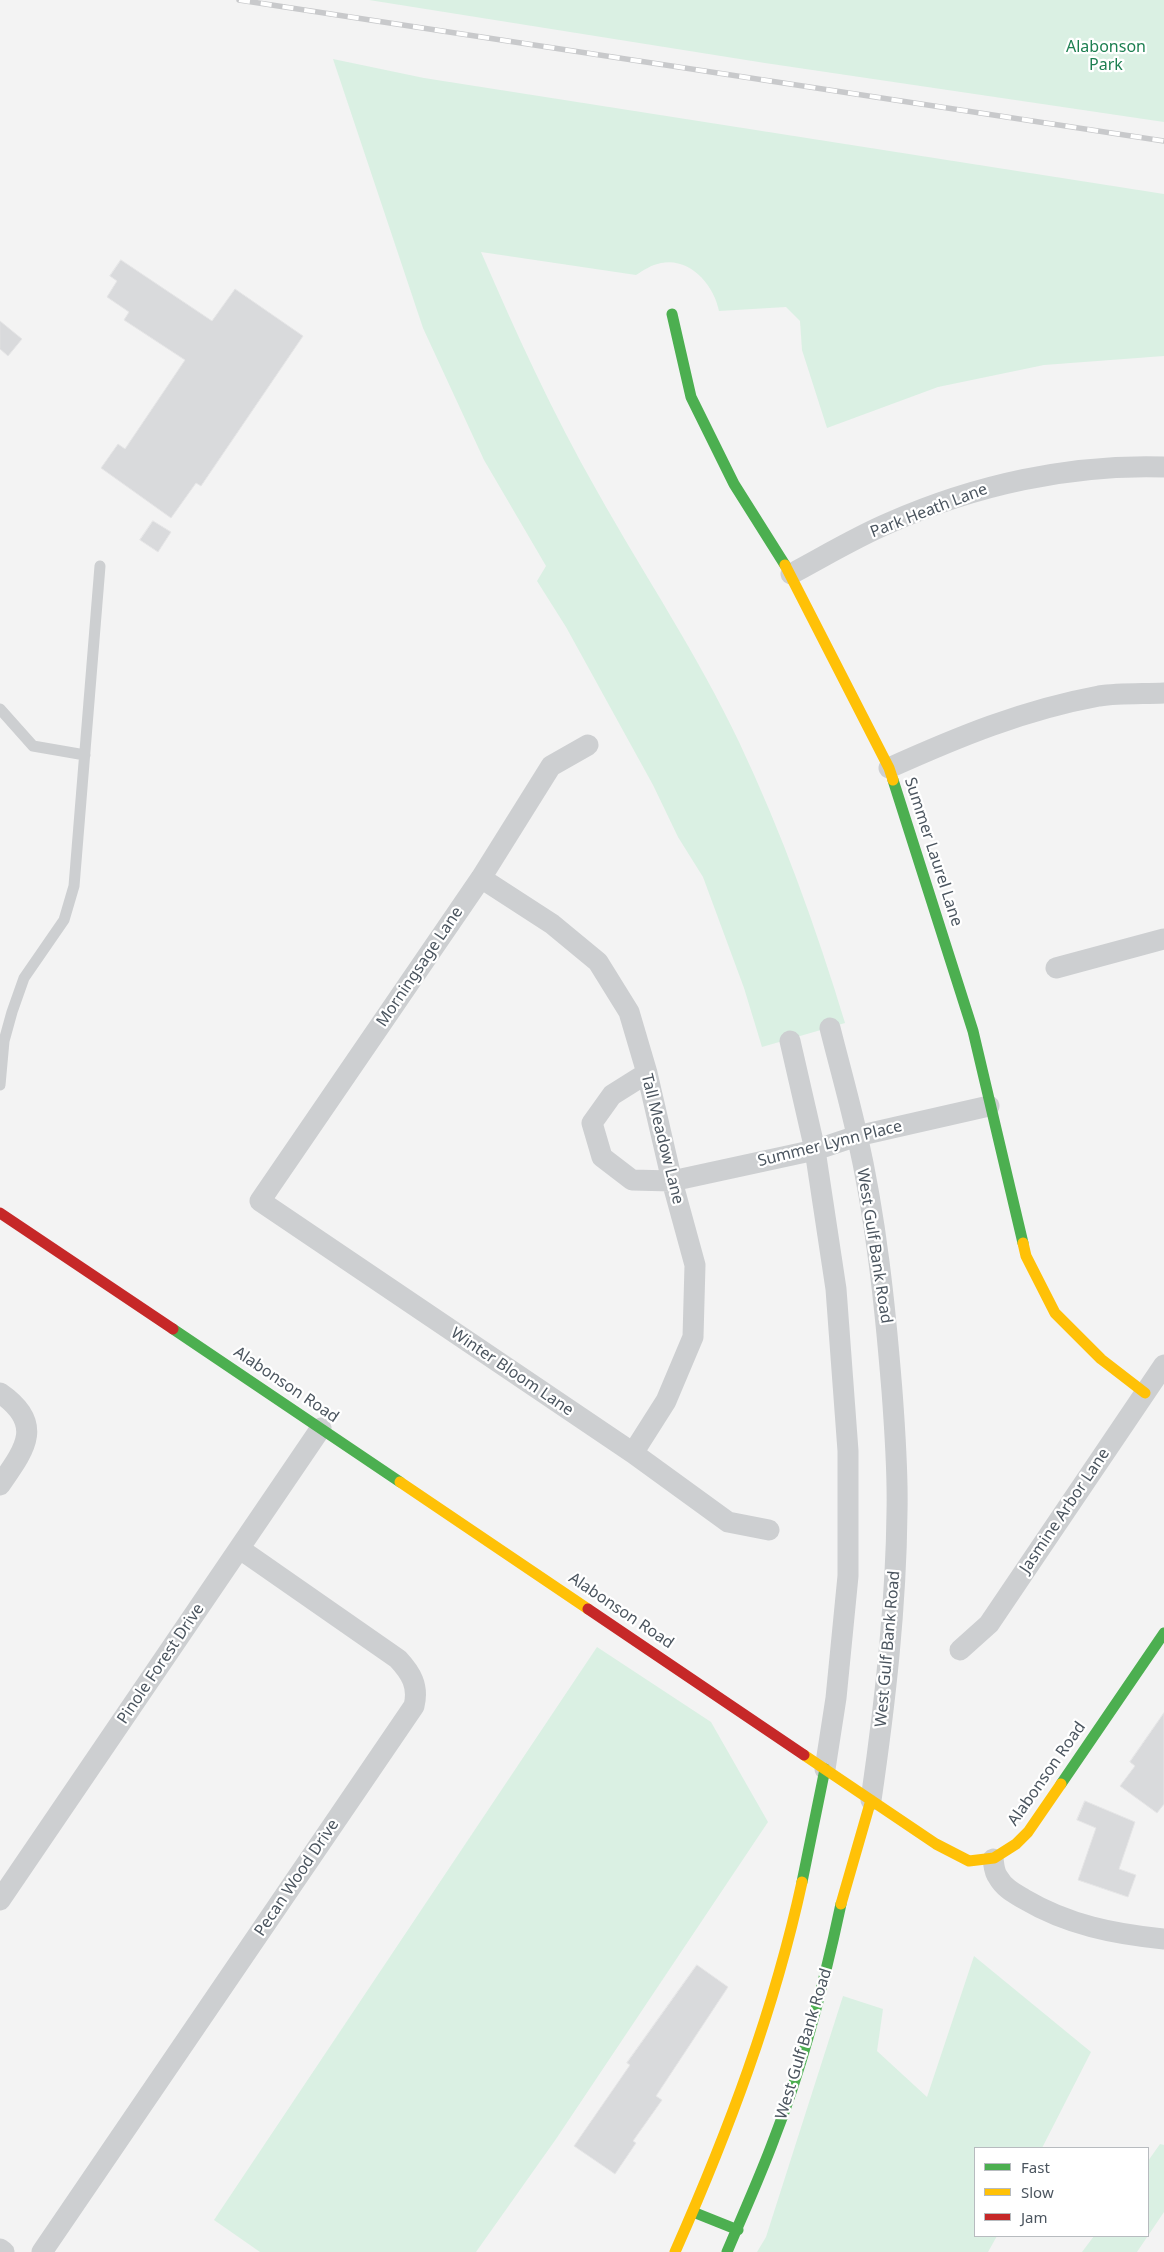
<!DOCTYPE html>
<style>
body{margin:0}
#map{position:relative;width:1164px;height:2252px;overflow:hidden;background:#f3f3f3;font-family:"Noto Sans",sans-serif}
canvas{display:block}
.legend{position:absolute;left:974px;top:2147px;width:175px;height:90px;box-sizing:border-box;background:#fff;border:1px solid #b7bbbf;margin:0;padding:6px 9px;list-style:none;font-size:15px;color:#4b555f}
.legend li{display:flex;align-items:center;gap:10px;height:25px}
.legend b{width:25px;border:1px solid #b7bbbf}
</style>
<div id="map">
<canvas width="1164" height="2252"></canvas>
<ul class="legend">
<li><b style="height:6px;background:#4caf50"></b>Fast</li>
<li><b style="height:6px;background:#ffc107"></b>Slow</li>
<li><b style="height:6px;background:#c62828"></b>Jam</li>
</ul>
</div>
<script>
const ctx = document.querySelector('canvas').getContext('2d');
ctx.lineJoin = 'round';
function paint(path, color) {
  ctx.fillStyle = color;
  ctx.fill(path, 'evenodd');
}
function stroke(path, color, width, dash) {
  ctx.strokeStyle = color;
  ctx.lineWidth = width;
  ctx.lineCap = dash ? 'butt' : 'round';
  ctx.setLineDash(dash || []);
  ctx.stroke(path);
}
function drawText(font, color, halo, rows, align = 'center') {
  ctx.font = font + ' "Noto Sans",sans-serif';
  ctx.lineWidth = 4.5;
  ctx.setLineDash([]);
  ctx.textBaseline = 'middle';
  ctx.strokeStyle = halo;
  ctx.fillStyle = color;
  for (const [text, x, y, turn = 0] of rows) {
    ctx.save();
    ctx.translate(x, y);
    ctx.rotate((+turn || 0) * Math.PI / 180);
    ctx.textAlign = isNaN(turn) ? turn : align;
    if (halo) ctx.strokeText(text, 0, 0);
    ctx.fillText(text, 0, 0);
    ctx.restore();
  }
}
const green = new Path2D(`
 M369 0H1164V122L765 63Z
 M333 59 424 78 1164 194V356L1044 365 938 387 827 428 802 350 800 321 786 307 719 311C714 285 690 257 661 263 651 265 644 270 636 275L481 252C516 333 553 414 597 491 644 575 698 655 739 742 782 833 816 927 845 1023L762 1047 744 988 703 877 678 837 653 785 566 627 537 581 546 566 484 460 423 328Z
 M597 1647 711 1722 768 1822 556 2139 476 2252H260L214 2220Z
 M974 1956 1091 2052 1042 2148H975V2236H997L988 2252H757L766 2237 843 1996 883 2009 877 2051 927 2097Z
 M1160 2144 1164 2145V2212L1137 2252H1082L1094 2236H1148V2161Z`);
const building = new Path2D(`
 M121 260 212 321 235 289 303 336 201 486 196 483 171 518 101 468 118 444 125 449 185 360 124 320 129 312 107 297 117 281 110 276Z
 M0 321 22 339 8 356 0 349Z
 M153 521 171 532 158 552 140 540Z
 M1164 1713V1804L1157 1813 1120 1786 1135 1766 1130 1762Z
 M1085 1801 1135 1822 1119 1869 1136 1875 1128 1897 1078 1880 1096 1828 1077 1820Z
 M697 1965 728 1987 656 2096 662 2100 633 2141 636 2143 615 2174 574 2146 630 2065 627 2063Z`);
const lane = new Path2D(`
 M0 709 33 746 85 755
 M0 1085 4 1041 12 1012 24 978 64 920 74 886 100 566`);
const street = new Path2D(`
 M791 574C823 557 856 537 889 523 975 485 1070 464 1164 467
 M588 745 551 766 481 878 260 1201 633 1453 728 1522 769 1530
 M889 768C958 737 1023 710 1099 696 1120 693 1143 694 1164 693
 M481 878 552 924 598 962 629 1012 647 1073 672 1181 695 1265 693 1337 666 1401 633 1453
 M1056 968 1164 939
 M830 1028C839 1064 849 1099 857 1135 876 1218 885 1305 892 1391 895 1431 898 1472 897 1512 896 1609 885 1704 871 1800
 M790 1041 815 1150 836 1289 848 1451V1576L836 1698 825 1769
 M647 1073 612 1095 592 1123 602 1157 632 1180 672 1181 815 1150 857 1136 989 1106
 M0 1393C45 1424 25 1449 0 1485
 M960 1650 989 1624 1164 1365
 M993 1859C994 1865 994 1872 998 1877 1004 1888 1014 1893 1024 1899 1068 1925 1114 1934 1164 1939
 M0 1900 321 1428
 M0 2249 4 2252
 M42 2252 414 1706C419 1686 411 1673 398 1659L240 1549`);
const fast = new Path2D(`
 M672 314 691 397 734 484 785 565
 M893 780 973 1031 1023 1243
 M173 1329 400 1482
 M1061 1784 1164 1633
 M802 1882 825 1769
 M693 2212 738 2230
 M727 2252C743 2214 760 2177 774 2139 804 2063 824 1984 841 1904`);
const slow = new Path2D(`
 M785 565 889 768 893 780
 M1023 1243 1026 1256 1055 1313 1101 1359 1145 1393
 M400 1482 588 1609
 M804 1755 936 1844 969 1861 994 1858 1016 1844 1028 1832 1061 1784
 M841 1904 871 1800
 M675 2252C728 2132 774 2011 802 1882`);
const jam = new Path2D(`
 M0 1213 173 1329
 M588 1609 804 1755`);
const rail = new Path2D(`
 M239 0 1164 141`);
const parkNames = [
 ["Alabonson",1106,47],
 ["Park",1106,65]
];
const streetNames = [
 ["Park Heath Lane",929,511,-21],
 ["Summer Laurel Lane",933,852,72],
 ["Morningsage Lane",420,967,-56],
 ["Tall Meadow Lane",662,1139,76],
 ["Summer Lynn Place",830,1144,-14],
 ["West Gulf Bank Road",874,1246,81],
 ["Winter Bloom Lane",512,1372,34],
 ["Alabonson Road",286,1385,34],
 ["Jasmine Arbor Lane",1065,1511,-56],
 ["Alabonson Road",621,1611,34],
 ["West Gulf Bank Road",888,1649,-85],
 ["Pinole Forest Drive",161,1664,-56],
 ["Alabonson Road",1047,1774,-55],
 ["Pecan Wood Drive",297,1878,-56],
 ["West Gulf Bank Road",804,2044,-73]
];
paint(green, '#daf0e3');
paint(building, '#d9dadc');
stroke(building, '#e5e5e6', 1);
stroke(lane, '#cdcfd1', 11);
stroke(street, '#cdcfd1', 21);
stroke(fast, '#4caf50', 11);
stroke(slow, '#ffc107', 11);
stroke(jam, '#c62828', 11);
stroke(rail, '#c8c9cb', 5.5);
stroke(rail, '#fff', 4, [11]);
drawText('16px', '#1d7f51', '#fff', parkNames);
drawText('16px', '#4b555f', '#fff', streetNames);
</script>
